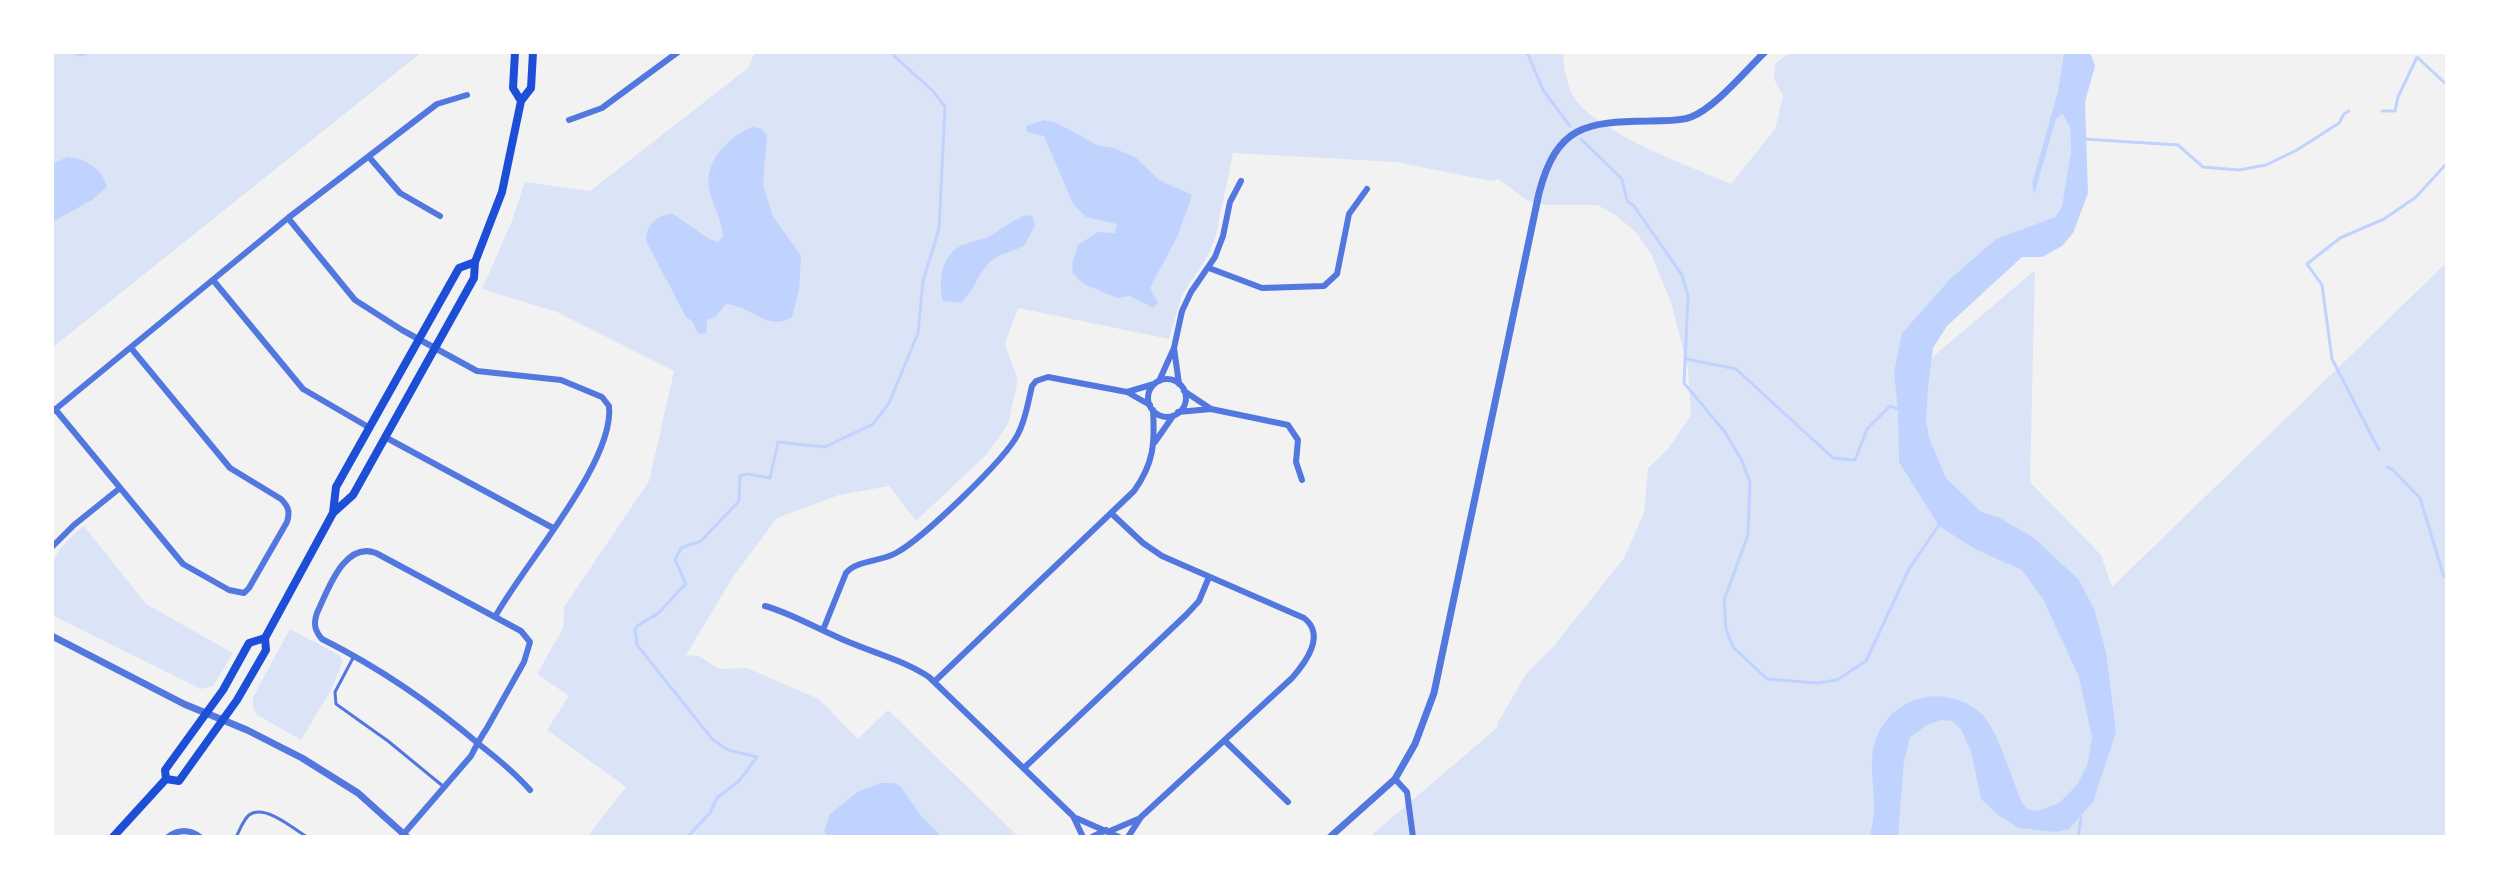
<!DOCTYPE html>
<style>
body{margin:0}
#map{position:relative;width:2499px;height:889px;overflow:hidden;background:#f2f2f2;font-family:Karla,sans-serif}
canvas{display:block}
.frame{position:absolute;inset:0;border:54px solid #fff;pointer-events:none}
</style>
<div id="map">
<canvas width="2499" height="889"></canvas>
<div class="frame"></div>
</div>
<script>
const ctx = document.querySelector('canvas').getContext('2d');
ctx.lineJoin = 'round';
function paint(path, color) {
  ctx.fillStyle = color;
  ctx.fill(path, 'evenodd');
}
function stroke(path, color, width, dash) {
  ctx.strokeStyle = color;
  ctx.lineWidth = width;
  ctx.lineCap = dash ? 'butt' : 'round';
  ctx.setLineDash(dash || []);
  ctx.stroke(path);
}
const green = new Path2D(`
 M52 52H422L52 348Z
 M755 52H1563C1564 66 1566 81 1572 94 1591 131 1692 167 1731 184L1775 129 1783 96 1774 79 1775 64 1791 52H2064L2058 91 2032 183 2034 193 2056 119 2061 114 2070 127 2071 151 2063 207 2055 217 1996 239 1950 279 1902 333 1896 388 2035 270 2030 482 2101 555 2112 587 2447 262V837H1369L1498 727 1497 724 1526 674 1553 647 1624 558 1644 512 1648 468 1668 449 1691 415 1688 369 1671 302 1651 254 1636 232 1614 214 1597 205H1546L1528 201 1498 179 1491 181 1396 162 1233 153 1215 239 1207 257 1182 295 1169 339 1018 308 1005 344 1018 380 1008 424 988 453 916 521 889 486 839 495 777 518 733 577 686 655 699 656 719 669 747 668 819 699 858 739 888 710 1019 837H587L626 787 547 730 569 696 537 674 563 628 564 607 649 481 674 371 557 312 482 289 512 221 525 182 590 191 748 68Z
 M84 526 146 604 233 653 213 686 201 689 52 615C52 566 43 559 84 526Z
 M290 629 339 655 343 661 331 690 301 740 257 715 253 709V697Z`);
const water = new Path2D(`
 M2064 52H2090L2095 66 2085 102 2088 193 2073 233 2062 246 2042 257H2022L1947 326 1933 348 1928 386 1926 420 1929 438 1946 478 1981 512 1998 517 2034 538 2079 580 2094 609 2106 652 2116 732 2093 802 2069 829 2056 832 2019 828 1998 815 1981 799 1971 751 1961 729 1952 721 1941 720 1927 725 1910 737 1904 761 1898 837H1869C1881 806 1867 771 1874 745 1885 704 1928 685 1966 703 1972 707 1981 712 1985 718 1999 735 2013 781 2022 803L2027 809 2037 811 2059 803 2077 785 2088 763 2092 737 2079 677 2043 599 2022 570 1977 550 1939 526 1899 462 1898 409 1894 373 1902 333 1950 279 1996 239 2055 217 2062 207 2071 151 2070 127 2062 114 2056 119 2034 195 2032 183 2058 91Z
 M1044 120 1057 123 1097 145 1114 148 1136 158 1159 180 1192 195 1178 235 1150 288 1158 303 1153 308 1130 296 1117 298 1084 284 1073 274 1072 264 1078 245 1098 232 1115 233 1117 224 1086 217 1073 204 1044 136 1027 132 1026 126Z
 M753 127 761 129 767 135 763 185 773 216 801 256 799 290 792 317C768 332 752 306 726 304L715 317 707 320 706 333 698 334 692 321 686 317 646 241C646 225 656 215 673 214L709 239 718 242 723 237C722 219 713 206 709 189 704 161 729 136 753 127Z
 M67 157C86 159 102 168 107 187L92 200 52 222V164Z
 M1027 215 1033 217 1035 226 1024 246C1013 252 997 253 988 264 977 276 973 292 961 303L943 301C938 284 941 259 957 248 966 242 978 241 988 237 1002 230 1012 220 1027 215Z
 M881 783H894L901 787 922 817 942 837H829L824 832 830 814 859 791Z`);
const stream = new Path2D(`
 M73 52 81 55 90 52
 M1527 52 1543 90 1570 126
 M2382 111H2395L2398 97 2417 57 2447 85
 M1581 139 1622 179 1627 201 1634 206 1682 275 1688 296 1684 383 1725 432 1742 461 1750 482 1748 535 1724 600 1726 629 1733 647 1767 679 1817 683 1837 680 1866 661 1909 569 1939 525
 M2083 139 2178 145 2203 167 2239 170 2266 165 2297 150 2339 123 2344 114 2349 111
 M1686 359 1736 369 1833 458 1855 460 1867 429 1890 406 1898 409
 M2379 450 2332 359 2322 285 2307 264 2340 238 2384 219 2416 197 2447 163
 M2387 467 2392 469 2420 498 2444 577
 M687 837 710 813 717 798 739 781 757 757 728 750 713 740 637 645 635 629C641 621 649 620 657 614 668 605 675 593 686 584L675 560 681 548 701 541 739 501 740 476 748 474 770 478 778 442 825 447 873 424 889 403 918 333 923 281 939 229 945 107 933 91 894 56V52
 M2078 837 2081 818`);
const service = new Path2D(`
 M353 658 335 692 336 704 388 741 444 787
 M236 837C240 830 243 820 249 815 264 803 294 829 307 837`);
const minor = new Path2D(`
 M569 120 602 108 678 52
 M369 157 400 193 440 216
 M288 218 355 300 402 330 477 371 561 380 602 397 609 406C615 462 524 564 495 617
 M1209 268 1262 288 1324 286 1337 274 1349 214 1367 189
 M213 280 303 389 370 428
 M1174 348 1179 384
 M1148 398a19 19 0 1 1 38 0a19 19 0 1 1-38 0Z
 M1159 381 1174 348 1182 311 1191 292 1215 257 1223 236 1230 202 1241 181
 M1184 391 1211 409
 M1127 392 1154 384
 M55 409 183 564 229 590 244 593 249 588 287 522C290 512 289 507 281 499L230 468 131 348
 M52 412 288 218 437 104 467 95
 M1178 412 1211 409 1288 425 1298 440 1296 462 1302 480
 M385 437 553 528
 M1155 442 1173 416
 M1112 514 1143 543 1162 556 1304 618C1326 635 1306 662 1292 678L1141 817 1128 837
 M52 547 74 525 120 488
 M765 606C790 613 812 626 835 636 866 651 900 658 929 677L1073 816 1083 837
 M823 630 846 573C857 560 880 562 896 553 922 539 1005 460 1018 434 1026 419 1028 402 1032 386L1036 381 1048 377 1127 392 1150 405
 M934 682 1134 491C1154 463 1155 443 1153 410
 M1225 741 1288 802
 M1024 768 1186 615 1199 601 1209 577
 M1395 779 1407 792 1413 837
 M1076 818 1119 837
 M1110 831 1138 819
 M168 837C179 829 189 829 200 837
 M401 837 471 756C476 746 481 737 487 728L524 662 530 642 521 631 376 553C344 541 328 590 317 613 313 624 315 631 322 639 380 668 431 703 480 745 498 759 515 773 530 790
 M1092 837 1106 830`);
const tertiary = new Path2D(`
 M52 636 184 704 247 730 302 758 358 793 407 837
 M1330 837 1395 779 1415 744 1434 693 1539 193C1557 125 1586 122 1649 121 1663 120 1678 122 1691 117 1716 107 1745 71 1765 52`);
const secondary = new Path2D(`
 M515 52 513 88 521 101
 M333 513 336 487 459 268 475 262
 M166 779 179 781 237 700 266 650 265 638 333 513 353 495 474 278 475 262 502 192 521 101 531 88 533 52
 M113 837 166 779 165 770 223 690 249 643 265 638`);
paint(green, '#dbe4f7');
paint(water, '#bfd3fe');
stroke(stream, '#bfd3fe', 3);
stroke(service, '#5277de', 3);
stroke(minor, '#5277de', 6);
stroke(tertiary, '#5277de', 7);
stroke(secondary, '#1d4ed8', 8);
</script>
